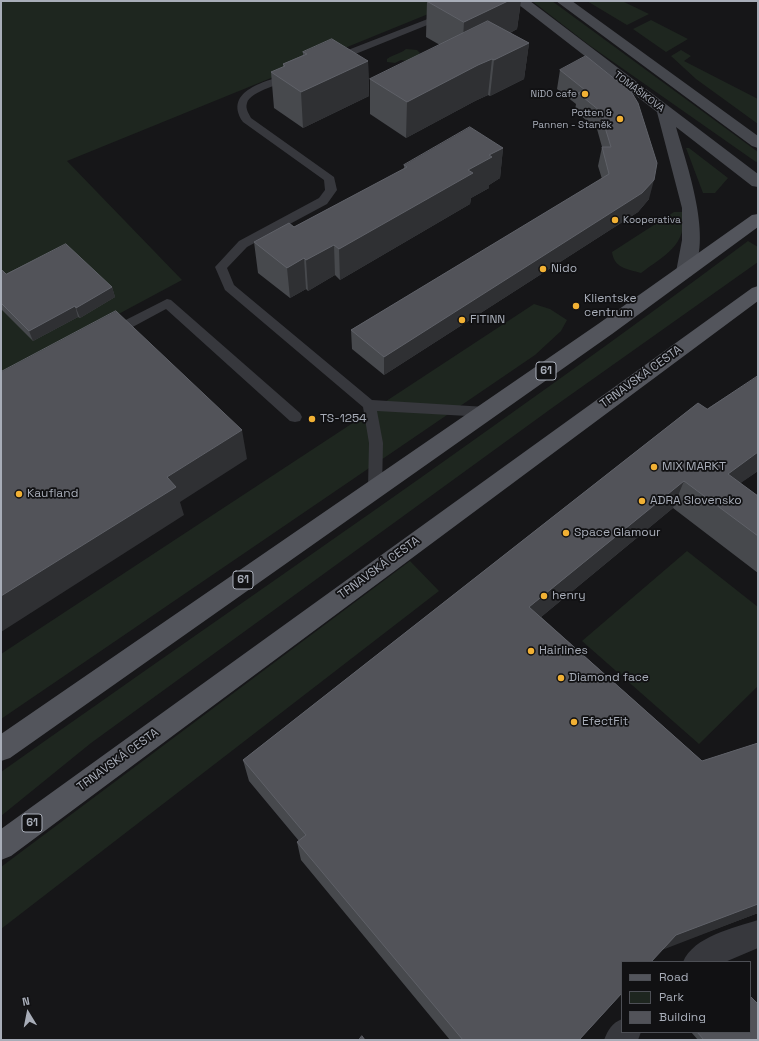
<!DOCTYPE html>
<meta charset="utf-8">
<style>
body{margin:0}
#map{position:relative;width:759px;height:1041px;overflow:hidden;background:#161618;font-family:"Space Grotesk",sans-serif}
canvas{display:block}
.frame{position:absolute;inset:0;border:2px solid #a8adb8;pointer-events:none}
.legend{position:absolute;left:621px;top:961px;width:130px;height:72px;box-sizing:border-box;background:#111113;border:1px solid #4d4f55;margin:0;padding:5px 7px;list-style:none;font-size:12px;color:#a8adb8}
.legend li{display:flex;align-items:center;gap:8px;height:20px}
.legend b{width:20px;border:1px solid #4d4f55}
.north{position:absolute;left:8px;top:993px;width:40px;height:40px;-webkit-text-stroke:3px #111113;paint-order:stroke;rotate:350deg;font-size:11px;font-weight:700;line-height:16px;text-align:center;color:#a8adb8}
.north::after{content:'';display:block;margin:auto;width:14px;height:18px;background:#a8adb8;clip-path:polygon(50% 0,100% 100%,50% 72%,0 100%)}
</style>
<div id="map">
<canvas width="759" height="1041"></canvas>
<div class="frame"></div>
<ul class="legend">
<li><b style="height:5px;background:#53555c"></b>Road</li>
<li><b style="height:11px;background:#1e261f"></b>Park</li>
<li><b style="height:11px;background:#525359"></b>Building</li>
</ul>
<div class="north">N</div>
</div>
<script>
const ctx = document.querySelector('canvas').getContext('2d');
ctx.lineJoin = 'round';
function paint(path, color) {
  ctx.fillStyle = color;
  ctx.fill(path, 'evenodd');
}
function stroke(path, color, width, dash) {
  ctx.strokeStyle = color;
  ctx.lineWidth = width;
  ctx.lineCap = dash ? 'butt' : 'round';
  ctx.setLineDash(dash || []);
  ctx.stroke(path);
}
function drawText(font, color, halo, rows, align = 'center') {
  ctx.font = font + ' "Space Grotesk",sans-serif';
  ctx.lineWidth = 3.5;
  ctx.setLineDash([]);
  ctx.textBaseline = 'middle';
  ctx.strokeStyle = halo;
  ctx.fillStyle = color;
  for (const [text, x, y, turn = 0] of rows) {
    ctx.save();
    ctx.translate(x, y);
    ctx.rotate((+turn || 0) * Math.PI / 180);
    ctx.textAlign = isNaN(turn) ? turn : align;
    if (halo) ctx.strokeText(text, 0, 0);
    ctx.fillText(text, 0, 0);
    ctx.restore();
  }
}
const green = new Path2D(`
 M1 1H435L443 8 67 161 182 280 1 377Z
 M532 1H552L758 152V161L756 162 589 45Z
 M587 1H622L649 14 627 25Z
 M651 20 688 39 666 52 633 29Z
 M406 49 417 50 420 53 412 62 401 60 395 63 387 62V59C394 54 400 54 406 49Z
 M681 50 691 56 684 61 758 99V124L696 79 671 56Z
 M686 148H689L728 178 715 193H703Z
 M674 212H682C689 245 663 256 641 273 627 269 614 268 612 252Z
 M748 241 758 247V262L552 408 91 743 1 816V772C250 596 503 424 748 241Z
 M534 304 550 309 567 320 561 331 535 355 1 719V654Z
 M687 551 758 607V686L699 744 582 641Z
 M410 561 439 591 1 929V867Z`);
const lane = new Path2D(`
 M474 1H487L338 61H330L329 59 330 57Z
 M291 74 295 75 296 77 295 79C284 83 250 91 247 103 245 109 249 114 251 118L334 177 337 190 327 204 247 247 227 268 234 285 372 400 486 407 491 408 493 412 491 416 486 417 377 411 383 443 382 488 380 492 375 494 370 492 368 488 369 443 363 407 225 290 215 267 239 241 319 198 325 190 324 180 243 122C222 91 267 80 291 74Z
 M167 299 171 300 300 413 302 417 300 421 295 422 290 421 166 309 116 336H106L105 333 106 330Z`);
const street = new Path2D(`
 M758 920V948L725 962H683C694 936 734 928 758 920Z
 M622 1019V1032H641L638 1040H604C608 1030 612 1023 622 1019Z`);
const secondary = new Path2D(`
 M514 1H530L758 174V187L752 186 676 127C687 166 714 240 691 276L685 278 679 276 676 272 682 240V208L657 112Z
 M556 1H572L758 136V148L752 146Z`);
const primary = new Path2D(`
 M758 214V227L612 334 10 758 1 761V734L598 324 752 215Z
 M758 286V301L11 856 1 860V829L752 288Z`);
const wall = new Path2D(`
 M427 1H521L517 29 510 33 529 43 524 79 490 96 488 95 475 101 406 138 370 114V79L440 45 426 37Z
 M303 52 368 61 369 96 303 128 274 108 271 72 283 67V64L303 55Z
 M586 56 649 199 638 212 384 375 352 349 351 330 602 179 598 166 602 147 597 129 575 111 576 104 557 89 560 70Z
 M503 148 500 178 489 185V188L471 198 470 204 340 280 335 275 308 291 306 289 290 298 258 273 254 242 294 227 404 169V165Z
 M1 269 6 274 112 287 115 297 80 318 78 317 33 341 1 309Z
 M698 403 758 471 740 483 758 496V573L673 508 541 617 702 761 758 743V913L662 949 579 1040H450L301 860 297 842 299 841 249 781 243 760Z
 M691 1032H750L758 1040H698Z`);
const shadedWall = new Path2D(`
 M508 1H521L517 29 462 57 464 22Z
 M529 43 524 79 490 96 494 60Z
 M492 59 488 95 475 101 406 138 407 102 478 65Z
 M368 61 369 96 303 128 301 92Z
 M503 148 500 178 489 185V188L471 198 470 204 340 280 339 249 468 170 489 155Z
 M654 180 649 199 638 212 384 375V357Z
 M334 245 335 275 308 291 306 260Z
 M304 258 306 289 290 298 287 268Z
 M112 287 115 297 80 318 76 308Z
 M75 306 78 317 33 341 29 331Z
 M242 430 247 459 180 502 184 515 1 632V596L167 477Z
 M758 452V471L715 501 728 474Z
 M684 481 673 508 524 631 529 607Z
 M758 904V913L662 950 676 935Z`);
const building = new Path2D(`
 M427 1H508L464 22Z
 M488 21 529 43 494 60 492 59 478 65 407 102 370 79Z
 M332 39 368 61 301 92 271 72 285 66 283 64 307 54 303 52Z
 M586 56 632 93 638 103 657 163 654 180 642 193 384 357 351 330 609 174 602 147H611L600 111 578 93 585 90 560 70Z
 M470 127 503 148 489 155 492 157 468 170 473 173 339 249 334 245 306 260 304 258 287 268 254 242 289 223 294 227 407 167 404 165Z
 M66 244 112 287 76 308 75 306 29 331 1 303V269L6 274Z
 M116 311 242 430 167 477 176 487 1 596V372Z
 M758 376V452L728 474 758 496V536L684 481 529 607 702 761 758 743V904L676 935 651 962H622V993L579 1040H463L297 842 306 835 243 760 698 403 707 409Z
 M750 996 758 1004V1040H704L697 1032H750Z
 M362 1036 365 1040H359Z`);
const markers = [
 [585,94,4,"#f2b134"],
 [620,119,4,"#f2b134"],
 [615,220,4,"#f2b134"],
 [543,269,4,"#f2b134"],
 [576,306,4,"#f2b134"],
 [462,320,4,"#f2b134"],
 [312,419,4,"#f2b134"],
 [654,467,4,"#f2b134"],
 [19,494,4,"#f2b134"],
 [642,501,4,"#f2b134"],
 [566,533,4,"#f2b134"],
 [544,596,4,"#f2b134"],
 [531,651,4,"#f2b134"],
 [561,678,4,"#f2b134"],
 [574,722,4,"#f2b134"]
];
const farStreetnames = [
 ["TOMÁŠIKOVA",639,92,37]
];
const farPoinames = [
 ["NiDO cafe",577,94],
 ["Potten &",612,113],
 ["Pannen - Staněk",612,125],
 ["Kooperativa",623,220,"left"]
];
const shields = [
 [546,371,20],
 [243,580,20],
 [32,823,20]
];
const shieldNames = [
 ["61",546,371],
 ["61",243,580],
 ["61",32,823]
];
const poiNames = [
 ["Nido",551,269],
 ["Klientske",584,299],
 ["centrum",584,313],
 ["FITINN",470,320],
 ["TS-1254",320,419],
 ["MIX MARKT",662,467],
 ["Kaufland",27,494],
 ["ADRA Slovensko",650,501],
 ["Space Glamour",574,533],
 ["henry",552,596],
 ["Hairlines",539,651],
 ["Diamond face",569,678],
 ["EfectFit",582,722]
];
const streetNames = [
 ["TRNAVSKÁ CESTA",641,377,-36],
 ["TRNAVSKÁ CESTA",379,568,-36],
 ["TRNAVSKÁ CESTA",118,760,-36]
];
paint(green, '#1e261f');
paint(lane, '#37383d');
paint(street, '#37383d');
paint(secondary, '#45474d');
paint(primary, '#53555c');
paint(wall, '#47494d');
paint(shadedWall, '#2f3033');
paint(building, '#525359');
stroke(building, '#5f6168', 1);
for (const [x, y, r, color] of markers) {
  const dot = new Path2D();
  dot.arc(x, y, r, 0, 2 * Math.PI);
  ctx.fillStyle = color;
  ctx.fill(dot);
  stroke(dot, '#111113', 1.5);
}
drawText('10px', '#a8adb8', '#111113', farStreetnames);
drawText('10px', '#a8adb8', '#111113', farPoinames, 'right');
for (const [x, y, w] of shields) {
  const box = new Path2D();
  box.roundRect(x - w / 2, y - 9, w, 18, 3);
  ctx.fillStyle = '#111113';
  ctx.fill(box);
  stroke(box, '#a8adb8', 1);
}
drawText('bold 11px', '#a8adb8', null, shieldNames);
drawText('12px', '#a8adb8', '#111113', poiNames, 'left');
drawText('12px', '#a8adb8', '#111113', streetNames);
</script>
